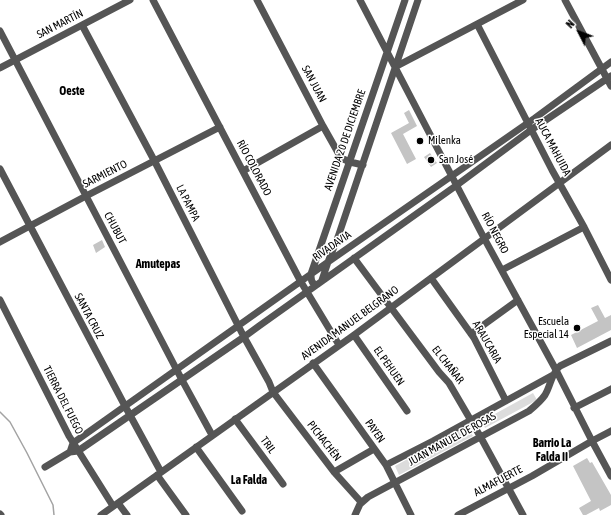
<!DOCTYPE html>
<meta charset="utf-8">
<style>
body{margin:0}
#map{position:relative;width:611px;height:515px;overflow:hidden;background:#fff;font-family:"Asap Condensed",sans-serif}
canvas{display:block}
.north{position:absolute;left:559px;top:12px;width:40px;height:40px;-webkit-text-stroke:3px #fff;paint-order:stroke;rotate:312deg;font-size:11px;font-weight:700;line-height:16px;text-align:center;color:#000}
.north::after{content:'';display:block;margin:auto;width:14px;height:18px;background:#000;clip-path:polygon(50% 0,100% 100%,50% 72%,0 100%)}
</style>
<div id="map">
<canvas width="611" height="515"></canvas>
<div class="north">N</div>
</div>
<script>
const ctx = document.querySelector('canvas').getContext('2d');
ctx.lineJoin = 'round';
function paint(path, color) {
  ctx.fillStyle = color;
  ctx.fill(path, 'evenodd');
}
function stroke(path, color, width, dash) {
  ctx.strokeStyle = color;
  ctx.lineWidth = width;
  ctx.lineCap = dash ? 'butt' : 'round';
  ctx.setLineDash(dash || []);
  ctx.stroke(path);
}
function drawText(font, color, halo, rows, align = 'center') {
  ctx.font = font + ' "Asap Condensed",sans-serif';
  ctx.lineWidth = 3;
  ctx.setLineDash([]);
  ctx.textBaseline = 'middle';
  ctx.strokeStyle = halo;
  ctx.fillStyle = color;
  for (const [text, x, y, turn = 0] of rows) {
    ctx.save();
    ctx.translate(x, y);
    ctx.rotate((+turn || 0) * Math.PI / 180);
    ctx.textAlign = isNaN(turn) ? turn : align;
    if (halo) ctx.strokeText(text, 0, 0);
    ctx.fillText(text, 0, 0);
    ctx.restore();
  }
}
const green = new Path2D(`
 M533 393 537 400 485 428 482 421Z
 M467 426 473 436 399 475 395 466Z`);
const stream = new Path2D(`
 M0 412 10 422 27 453 53 505 54 515`);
const building = new Path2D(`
 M409 110 417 126 403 134 416 159 407 164 391 133 409 123 404 113Z
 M430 153 437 163 431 167 424 157Z
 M102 240 105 247 96 253 93 245Z
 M598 305 605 318 611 315V330L577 348 571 335 598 321 591 308Z
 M587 458 590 463 592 462 611 495V505L600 511 599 508 586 515H583L579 508 591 501 573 466Z`);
const minor = new Path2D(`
 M153 0 301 282 339 345
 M257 0 323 126 341 158 350 162 363 165
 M360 0 484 238 556 370 592 441 611 476
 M565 0 611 86
 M477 24 552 170 584 227 611 280
 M82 25 155 162 244 337 269 382 273 392 334 472 361 502
 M0 31 182 380 212 435
 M395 67 523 0
 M0 68 130 0
 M0 169 125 406 161 472
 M243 171 323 126
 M0 242 86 196 220 127
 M354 258 439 372 449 383 480 436 523 515
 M502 270 584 227
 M431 278 474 338 506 401
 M322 280 328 262 338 237 418 0
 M316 285C311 283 311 279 311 274L405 0
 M0 300 69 436 113 506
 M471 334 518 300
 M354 335 407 411
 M313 363 386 465 411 515
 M574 408 611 389
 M235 419 283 484
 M196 447 242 511
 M70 452 73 443 328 262 535 118 611 62
 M386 465 433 441 553 375
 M45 467 70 452 78 451 244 337 259 326 457 185 531 130 611 76
 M334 472 374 449
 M157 475 186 515
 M118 503 127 515
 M0 514 1 515
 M101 515 354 335 611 145
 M355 515 360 504 368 497 529 411C535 406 541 401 545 395 551 385 551 374 560 366L611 341
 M458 515 532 476 592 441 611 431`);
const markers = [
 [420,141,4,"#000"],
 [431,160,4,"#000"],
 [577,328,4,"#000"]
];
const streetNames = [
 ["SAN MARTÍN",60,24,-27],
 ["SAN JUAN",314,84,62],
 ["AVENIDA 20 DE DICIEMBRE",345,140,-71],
 ["AUCA MAHUIDA",553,147,62],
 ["RÍO COLORADO",254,168,62],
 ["SARMIENTO",105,174,-27],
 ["LA PAMPA",188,203,63],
 ["CHUBUT",115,228,62],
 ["RÍO NEGRO",495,233,62],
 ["RIVADAVIA",332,246,-35],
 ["SANTA CRUZ",89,316,62],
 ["AVENIDA MANUEL BELGRANO",350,323,-36],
 ["ARAUCARIA",487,342,60],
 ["EL CHAÑAR",448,365,52],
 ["EL PEHUEN",389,366,55],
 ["TIERRA DEL FUEGO",63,400,63],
 ["PAYEN",375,431,55],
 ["JUAN MANUEL DE ROSAS",452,439,-29],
 ["PICHACHÉN",324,441,52],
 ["TRIL",268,445,54],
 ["ALMAFUERTE",498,481,-28]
];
const poiNames = [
 ["Milenka",428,141],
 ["San José",439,160],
 ["Escuela",569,322,"right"],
 ["Especial 14",569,335,"right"]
];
const neighbourhoodNames = [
 ["Oeste",72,91],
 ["Amutepas",158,264],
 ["Barrio La",552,443],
 ["Falda II",552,457],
 ["La Falda",249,480]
];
paint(green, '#dcdcdc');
stroke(stream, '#a3a3a3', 1.5);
paint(building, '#c4c4c4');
stroke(minor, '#555', 7);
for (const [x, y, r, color] of markers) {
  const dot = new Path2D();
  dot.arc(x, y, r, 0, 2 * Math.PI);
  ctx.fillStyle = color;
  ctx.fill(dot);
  stroke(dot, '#fff', 1.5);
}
drawText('11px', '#000', '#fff', streetNames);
drawText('11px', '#000', '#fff', poiNames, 'left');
drawText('bold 12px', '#000', '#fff', neighbourhoodNames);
</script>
